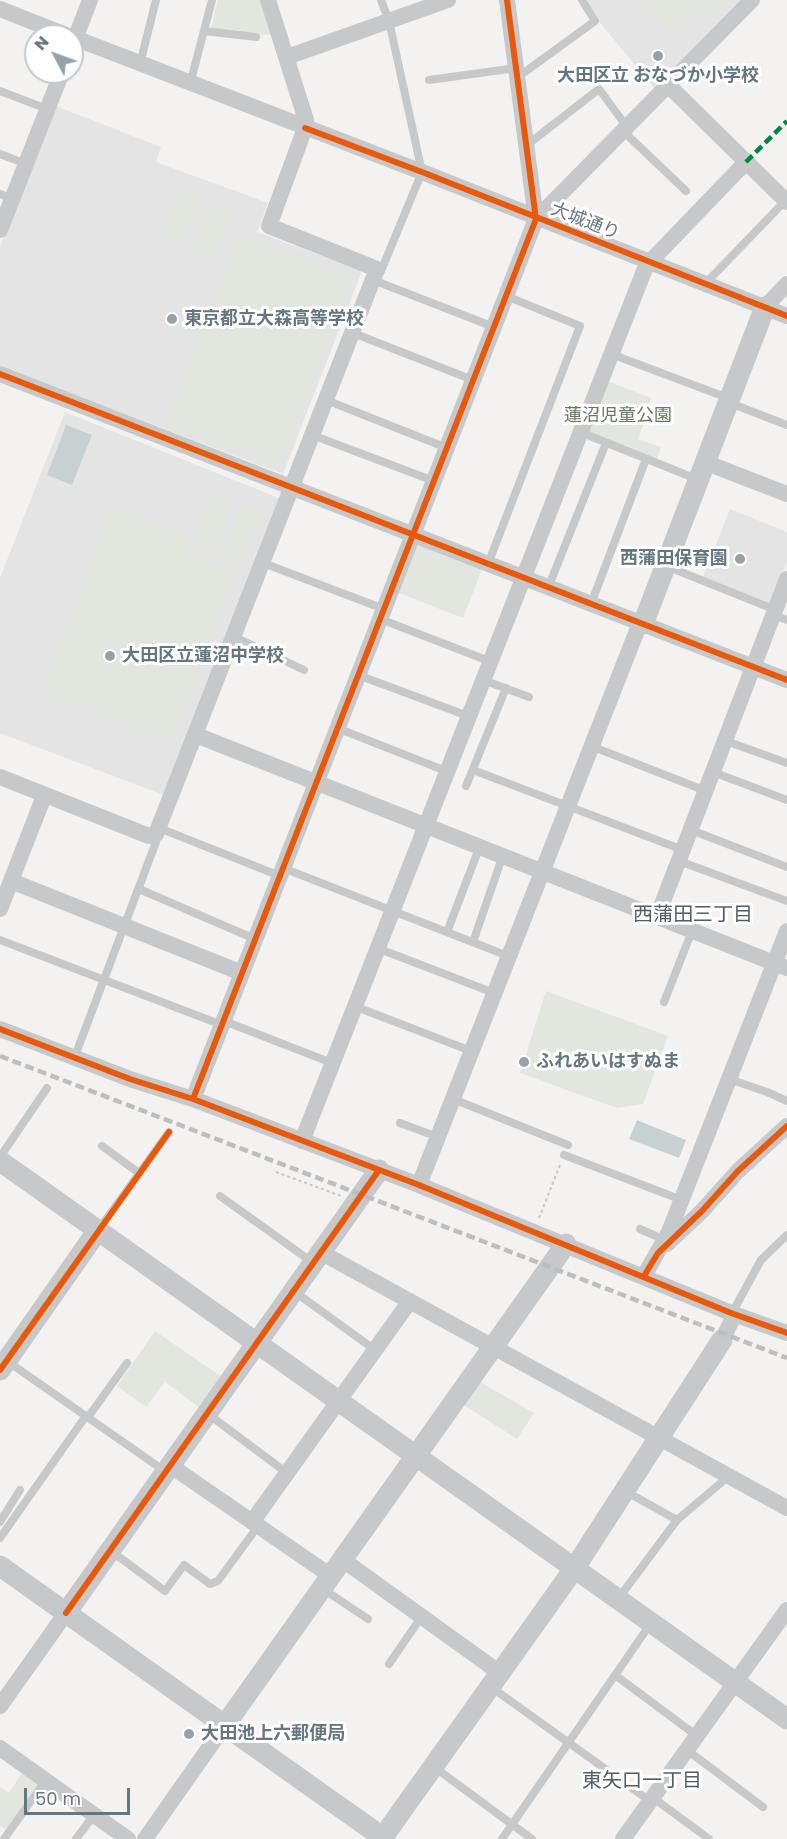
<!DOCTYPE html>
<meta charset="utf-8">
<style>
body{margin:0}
#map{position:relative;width:787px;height:1839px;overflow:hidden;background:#f3f2f1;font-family:Poppins,sans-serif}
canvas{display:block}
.north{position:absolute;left:24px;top:24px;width:60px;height:60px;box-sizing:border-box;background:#fff;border:2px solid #c1c8cc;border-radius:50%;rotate:311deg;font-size:16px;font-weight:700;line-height:24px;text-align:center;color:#647680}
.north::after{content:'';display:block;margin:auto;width:21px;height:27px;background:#96a1a8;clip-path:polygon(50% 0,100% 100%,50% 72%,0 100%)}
.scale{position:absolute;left:24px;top:1788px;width:106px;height:27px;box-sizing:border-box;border:3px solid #647680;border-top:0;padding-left:8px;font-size:18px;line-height:21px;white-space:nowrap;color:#647680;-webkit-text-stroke:4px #fff;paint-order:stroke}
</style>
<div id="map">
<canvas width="787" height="1839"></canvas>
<div class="north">N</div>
<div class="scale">50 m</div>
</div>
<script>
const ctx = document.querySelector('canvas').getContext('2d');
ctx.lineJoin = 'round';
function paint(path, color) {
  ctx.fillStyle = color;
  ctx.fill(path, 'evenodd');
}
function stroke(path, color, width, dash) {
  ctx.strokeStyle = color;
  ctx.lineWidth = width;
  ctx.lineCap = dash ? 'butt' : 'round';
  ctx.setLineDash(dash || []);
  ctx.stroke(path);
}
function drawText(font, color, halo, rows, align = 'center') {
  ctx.font = font + ' Poppins,"Noto Sans JP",sans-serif';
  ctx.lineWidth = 6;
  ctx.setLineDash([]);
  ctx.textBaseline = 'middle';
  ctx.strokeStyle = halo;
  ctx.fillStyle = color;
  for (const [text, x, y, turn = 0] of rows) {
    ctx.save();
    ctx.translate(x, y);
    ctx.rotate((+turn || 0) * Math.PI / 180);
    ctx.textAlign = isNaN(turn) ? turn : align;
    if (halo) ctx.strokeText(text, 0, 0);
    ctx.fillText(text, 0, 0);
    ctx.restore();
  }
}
const built = new Path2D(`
 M587 0H743L655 89 601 24Z
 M56 106 161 147 156 162 268 203 257 232 362 271 283 474 0 366V247Z
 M65 412 281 499 164 795 0 733V578Z
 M730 509 787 532V562L771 603 703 577Z`);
const green = new Path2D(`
 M218 0H265L275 36 211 28Z
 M647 0H729L713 16 703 8 681 27 675 21 668 26Z
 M178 190 199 199 181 246 160 238Z
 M210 203 231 211 213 259 191 251Z
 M241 234 353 278 279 467 167 423Z
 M604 380 651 398 650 403 651 404 638 439 661 447 657 459 584 432Z
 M213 495 235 504 216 551 194 543Z
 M240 505 262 514 242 561 221 553Z
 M112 508 186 536 180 550 236 572 171 742 41 693Z
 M413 542 482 569 463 618 394 591Z
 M546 991 668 1036 643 1104 617 1108 520 1073Z
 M155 1331 222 1377 200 1408 165 1382 146 1407 117 1386Z
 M480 1382 534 1413 517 1439 464 1405Z
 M24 1770 41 1782 6 1830 0 1826V1787L9 1793Z`);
const water = new Path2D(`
 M66 425 92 435 72 485 47 475Z
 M637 1120 686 1140 679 1158 629 1139Z`);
const path = new Path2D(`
 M276 1172 341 1196
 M539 1218 560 1165`);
const service = new Path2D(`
 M204 31 256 37
 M140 64 156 0
 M518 77 595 21 582 0
 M429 80 516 68
 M190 84 212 0
 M0 91 47 109
 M623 131 686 191
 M527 145 599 89 627 127
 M0 154 26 164
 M0 194 12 199
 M378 269 381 271 422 172 389 21 381 0
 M373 280 494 327
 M705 284 785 201
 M353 333 473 380
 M611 354 728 398
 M326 400 447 448
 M730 403 787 425
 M580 432 699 480
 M312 435 434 481
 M263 563 384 609
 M488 564 580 326 506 296
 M666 566 776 610
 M548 588 606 443
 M591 604 646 459
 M774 615 787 620
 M380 619 489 661
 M235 637 304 670
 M358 675 468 716
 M483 680 529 697
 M337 728 446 771
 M726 741 787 763
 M591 746 706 791
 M473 770 683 850
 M713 772 787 800
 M466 786 506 688
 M159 828 280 876
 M691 830 787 867
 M679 861 787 901
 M283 868 508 956
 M139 889 255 939
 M447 932 480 846
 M0 940 222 1025
 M473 942 503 855
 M377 948 494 993
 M664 1002 692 931
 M354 1006 471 1051
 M224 1021 332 1063
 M75 1056 156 842V834
 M729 1079 767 1092 787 1101
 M453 1099 568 1145
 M400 1123 438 1137
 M102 1146 139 1173
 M564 1155 682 1200
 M0 1157 47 1088
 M220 1196 312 1262
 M99 1229 169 1132
 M640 1229 665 1240
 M295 1292 375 1350
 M731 1315 761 1260 787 1235
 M7 1361 166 1472
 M208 1414 287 1473
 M625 1491 677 1520
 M0 1522 20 1490
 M0 1538 83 1420 91 1413 127 1363
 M111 1551 165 1591 184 1565 210 1584 218 1581 258 1526
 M323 1589 368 1619
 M618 1599 677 1520 729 1476
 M389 1664 422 1616
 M615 1675 697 1736
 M491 1687 650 1801
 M687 1750 763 1807
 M434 1767 532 1839
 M652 1797 709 1839
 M4 1839 46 1780
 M76 1839 94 1815
 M502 1839 651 1623`);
const minor = new Path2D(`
 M0 9 68 36
 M72 37 422 172 787 316
 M72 47 90 0
 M287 57 448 0
 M668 85 787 202
 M536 219 752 0
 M0 230 62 72
 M765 307 787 284
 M0 374 787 680
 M707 463 787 494
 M196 735 787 968
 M0 777 149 836 156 834 377 269 269 226 305 128 306 120 268 0
 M11 881 242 973
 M0 909 44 796
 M657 917 787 579
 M0 1029 130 1079 193 1099 419 1185 731 1313 787 1333
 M193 1099 536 219 507 0
 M302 1141 646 266 746 162
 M419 1185 640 623
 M667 1244 702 1211 738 1171 787 1126
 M322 1253 787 1508
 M644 1276 669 1232 787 931
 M722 1340 731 1322
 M171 1466 331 1576
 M252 1522 410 1301
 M343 1560 500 1673
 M0 1706 66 1613
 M0 1748 128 1839
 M145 1839 225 1725
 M623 1839 787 1610`);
const tertiary = new Path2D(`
 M643 624 765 307
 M0 1161 787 1719
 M0 1370 98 1230
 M0 1566 385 1839
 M66 1613 379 1170
 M225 1725 566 1244
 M383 1837 574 1569 722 1340`);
const rail = new Path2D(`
 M0 1056 787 1358`);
const quiet = new Path2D(`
 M746 162 787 121`);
const cycleway = new Path2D(`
 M305 128 422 172 787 316
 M0 374 787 680
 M0 1029 130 1079 193 1099 419 1185 731 1313 787 1333
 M193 1099 536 219 507 0
 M644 1276 658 1253 702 1211 738 1171 787 1126
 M0 1370 169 1132
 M66 1613 379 1170`);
const markers = [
 [658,56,6,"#96a1a8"],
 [172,319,6,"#96a1a8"],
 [740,559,6,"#96a1a8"],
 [110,656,6,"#96a1a8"],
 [524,1062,6,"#96a1a8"],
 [189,1734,6,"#96a1a8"]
];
const poiNames = [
 ["大田区立 おなづか小学校",658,76,"center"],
 ["東京都立大森高等学校",184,319],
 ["西蒲田保育園",728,559,"right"],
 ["大田区立蓮沼中学校",122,656],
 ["ふれあいはすぬま",536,1062],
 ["大田池上六郵便局",201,1734]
];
const streetNames = [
 ["大城通り",585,222,21]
];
const parkNames = [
 ["蓮沼児童公園",618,416]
];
const neighbourhoodNames = [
 ["西蒲田三丁目",693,916],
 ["東矢口一丁目",642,1782]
];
paint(built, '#e3e4e3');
paint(green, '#e3e5df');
paint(water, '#c8d1d2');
stroke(path, '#c5c6c6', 2, [3, 3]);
stroke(service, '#c7c8c9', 8);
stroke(minor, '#c7c8c9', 16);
stroke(tertiary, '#c7c8c9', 21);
stroke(rail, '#bdbebf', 4.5, [9, 4.5]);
stroke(quiet, '#00873e', 4.5, [9, 4.5]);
stroke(cycleway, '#e8590c', 6);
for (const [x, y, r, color] of markers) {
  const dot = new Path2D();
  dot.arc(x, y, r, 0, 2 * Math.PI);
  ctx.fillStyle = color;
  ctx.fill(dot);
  stroke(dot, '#fff', 2);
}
drawText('bold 18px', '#647680', '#fff', poiNames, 'left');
drawText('18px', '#647680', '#fff', streetNames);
drawText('18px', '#697762', '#fff', parkNames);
drawText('20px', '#515e65', '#fff', neighbourhoodNames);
</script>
